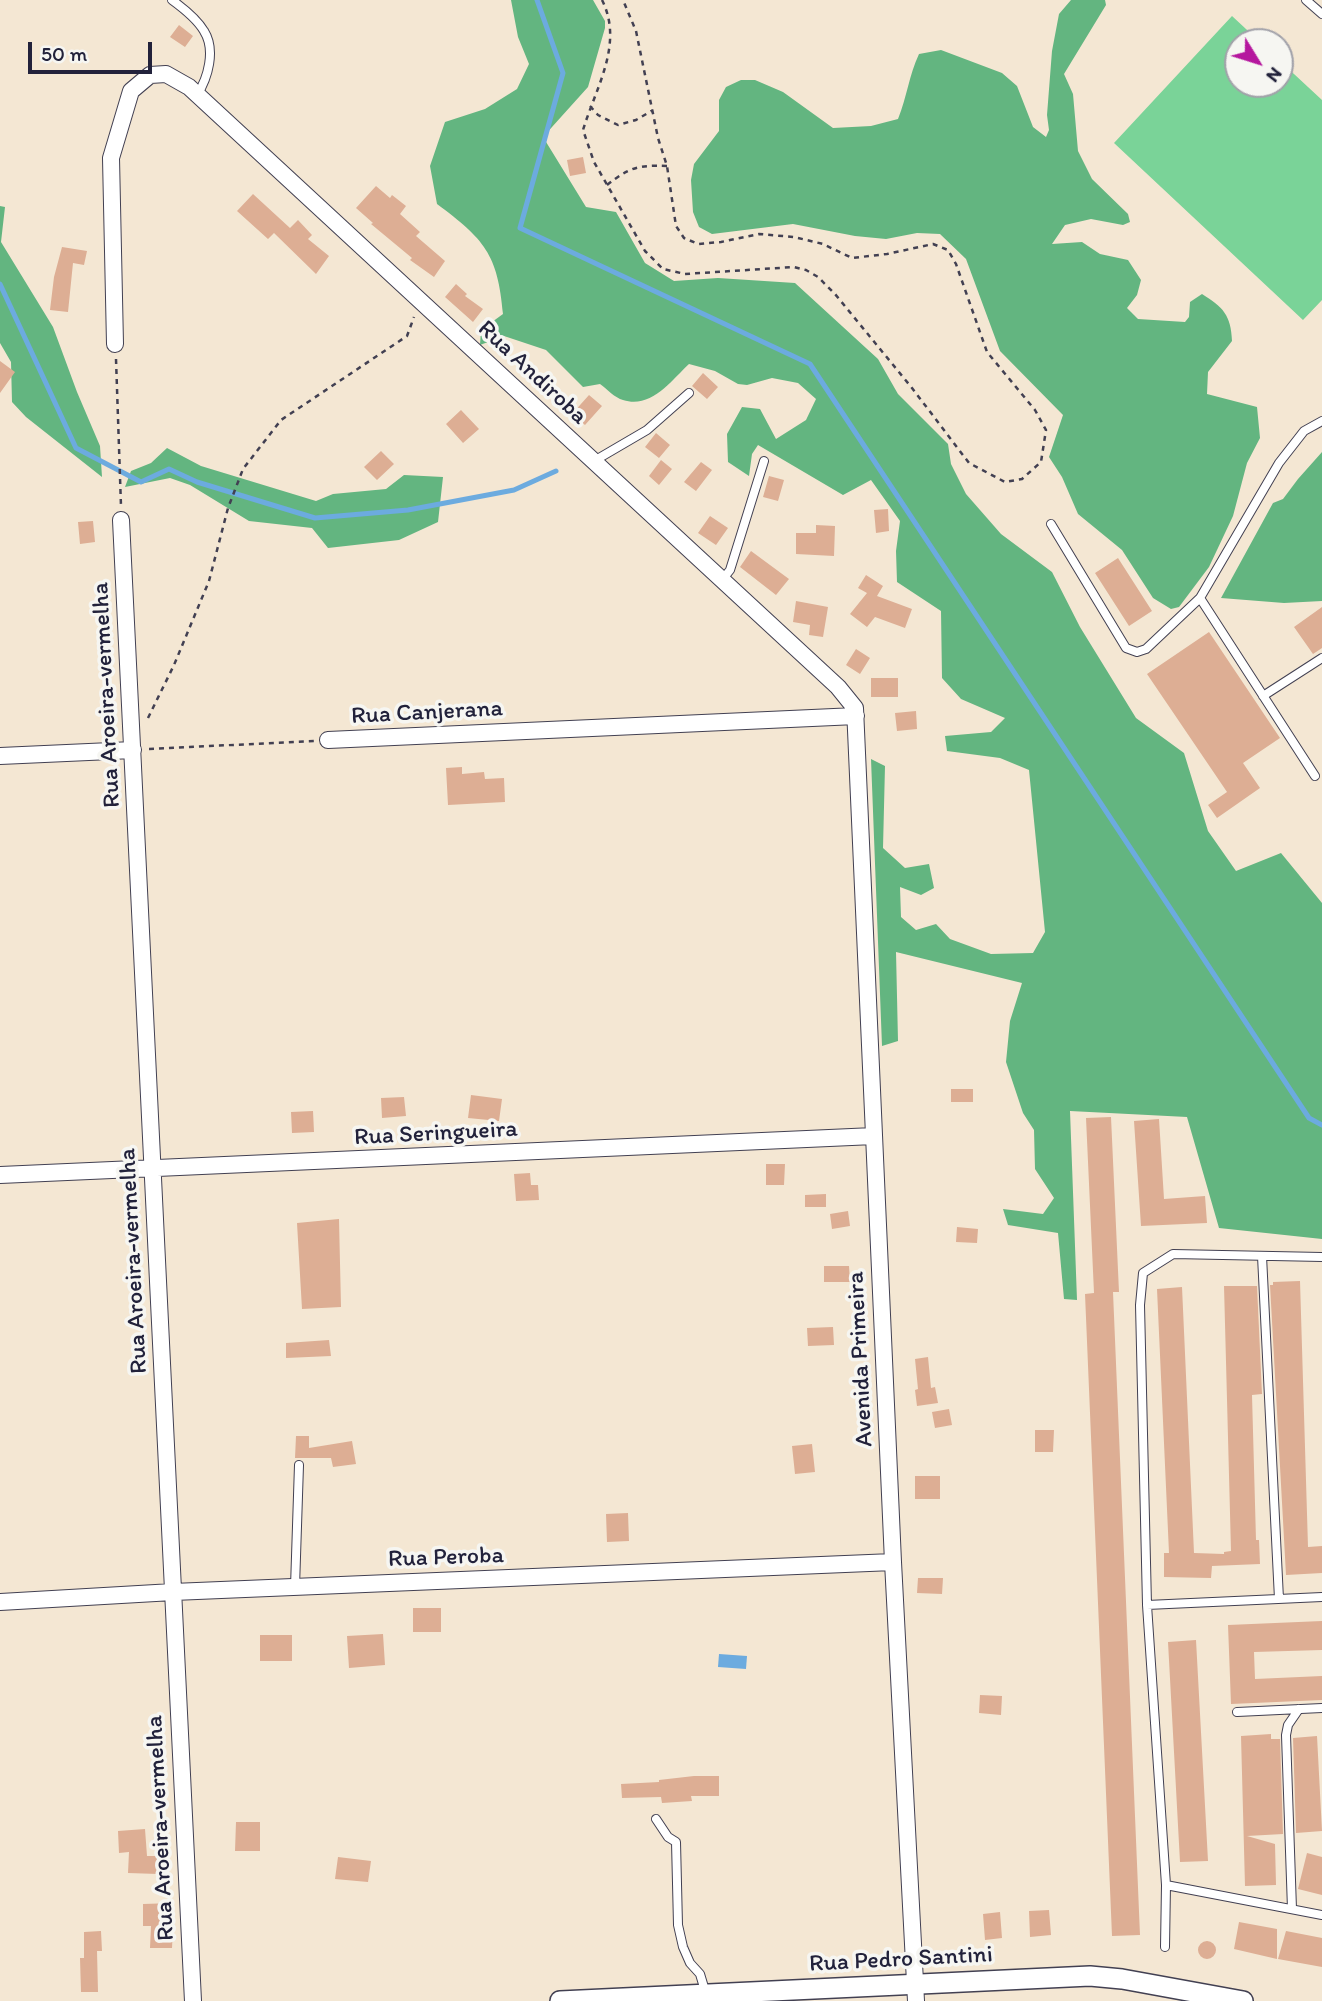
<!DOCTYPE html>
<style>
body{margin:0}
#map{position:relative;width:1322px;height:2001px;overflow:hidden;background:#f4e7d3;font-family:Itim,sans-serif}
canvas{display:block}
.north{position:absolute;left:1224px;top:28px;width:70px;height:70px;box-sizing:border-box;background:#f6f6f2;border:2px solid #a1a1a9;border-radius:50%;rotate:128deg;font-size:19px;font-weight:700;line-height:28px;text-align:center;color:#22223b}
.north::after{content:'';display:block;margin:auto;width:24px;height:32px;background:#b5179e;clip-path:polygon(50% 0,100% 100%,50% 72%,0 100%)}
.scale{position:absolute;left:28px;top:42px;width:124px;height:32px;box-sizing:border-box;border:4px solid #22223b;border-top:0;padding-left:9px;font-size:21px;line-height:24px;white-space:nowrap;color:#22223b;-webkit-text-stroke:5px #f6f6f2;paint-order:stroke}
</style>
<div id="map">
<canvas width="1322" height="2001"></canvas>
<div class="north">N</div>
<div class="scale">50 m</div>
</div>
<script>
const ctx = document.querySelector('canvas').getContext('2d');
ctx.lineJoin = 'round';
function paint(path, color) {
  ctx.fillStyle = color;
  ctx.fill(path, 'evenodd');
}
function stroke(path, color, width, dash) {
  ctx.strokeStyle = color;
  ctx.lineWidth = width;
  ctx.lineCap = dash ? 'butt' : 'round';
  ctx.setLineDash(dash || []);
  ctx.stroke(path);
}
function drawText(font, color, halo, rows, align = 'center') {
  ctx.font = font + ' Itim,sans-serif';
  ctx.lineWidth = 7;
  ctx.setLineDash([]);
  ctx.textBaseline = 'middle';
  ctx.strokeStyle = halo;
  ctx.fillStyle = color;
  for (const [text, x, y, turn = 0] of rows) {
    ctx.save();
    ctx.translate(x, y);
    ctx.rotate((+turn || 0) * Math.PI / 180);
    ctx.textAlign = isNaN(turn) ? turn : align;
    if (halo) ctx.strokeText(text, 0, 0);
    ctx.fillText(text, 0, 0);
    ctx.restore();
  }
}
const green = new Path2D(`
 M1232 16 1260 42H1238V84H1280V61L1322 100V300L1303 320 1114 143Z`);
const forest = new Path2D(`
 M511 0H593L605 21V28L588 87 543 137 586 207 616 212 645 263 674 281 718 278 795 283 878 359 898 394 948 444 951 464 966 494 1001 534 1052 572 1080 627 1136 718 1184 753 1208 831 1236 871 1281 853 1322 903V1239L1219 1228 1187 1117 1070 1111 1077 1300 1064 1299 1058 1233 1008 1225 1003 1209 1043 1214 1054 1198 1035 1169 1034 1130 1023 1113 1006 1062 1010 1021 1022 983 896 952 898 1041 882 1046 871 759 885 766 883 848 905 868 929 864 934 888 921 895 900 887 901 917 916 930 936 924 950 939 991 954 1033 953 1045 932 1029 770 1000 758 947 751 945 736 991 732 1005 718 961 699 942 678 941 611 897 582 896 551 900 521 871 480 843 495 758 445 752 454 749 476 728 462 727 434 742 407 760 409 776 439 806 420 816 399 798 383 772 378 747 385 738 384 715 371 689 364C671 381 651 409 623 400 615 398 607 389 600 384L583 387 546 350 504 336 480 345 481 330 503 314C498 254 484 239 437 204L430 166 445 122 485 109 517 89 529 64 518 37Z
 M1071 0H1105L1106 5 1064 74 1073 94 1078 151 1092 179 1128 214 1130 222 1123 225 1091 219 1065 225 1052 244 1082 242 1100 254 1128 260 1141 280 1137 295 1127 308 1138 319 1185 322 1189 317 1190 302 1202 294C1223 307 1231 315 1232 341L1208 372 1207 394 1257 407 1260 438 1247 463 1233 516 1209 567 1179 607 1171 609 1153 598 1122 550 1078 514 1062 477 1049 457 1063 415 1000 351 966 259 940 234 917 233 886 239 855 236 793 224 712 234 699 227 693 212 691 180 694 164 719 131V100L726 87 741 80H755L783 92 833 128 871 126 898 119C907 97 909 75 919 54L941 50 1002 73 1017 86 1033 127 1046 137 1049 130 1047 115 1052 51 1059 14Z
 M0 206 5 207 1 242 53 327 77 392 100 446 102 477 26 417 12 402 11 362 0 343Z
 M167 448 201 466 316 501 333 494 386 489 404 475 443 477 438 522 399 540 328 548 312 528 249 521 190 485 170 478 125 487 131 471 151 463Z
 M1322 452V601L1284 603 1221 598 1273 503 1283 499 1298 479Z`);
const water = new Path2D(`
 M719 1654 747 1656 746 1669 718 1667Z`);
const stream = new Path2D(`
 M537 0 563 73 520 228 810 364 1309 1118 1322 1125
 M0 284 76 448 141 482 169 469 197 482 315 518 408 510 514 490 556 471`);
const building = new Path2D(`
 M179 25 193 36 185 47 170 37Z
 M583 157 586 173 570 176 567 160Z
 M376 186 390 198 392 195 406 206 400 214 420 232 416 236 445 261 434 277 410 260 412 258 371 224 373 223 356 208Z
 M253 194 290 228 298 220 312 235 308 239 329 256 316 274 274 233 268 239 237 211Z
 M62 247 87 251 84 265 73 263 68 312 50 310 54 277Z
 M456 284 467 294 465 296 483 309 473 322 445 297Z
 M0 361 15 372 0 393Z
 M703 373 718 387 707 399 692 386Z
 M589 395 602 406 585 425 572 414Z
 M461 410 479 429 463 443 446 424Z
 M656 433 670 445 659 458 645 447Z
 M381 451 394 464 377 480 364 467Z
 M661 460 672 469 659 485 649 476Z
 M701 462 712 470 696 491 684 482Z
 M769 476 784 480 778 501 763 497Z
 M888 509 889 531 876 533 874 510Z
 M710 516 728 528 716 545 698 533Z
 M93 521 95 542 80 544 78 522Z
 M816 525 835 526 834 556 796 554V533H816Z
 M751 551 789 579 776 595 740 567Z
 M1118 558 1152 611 1129 626 1095 573Z
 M866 575 883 586 877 596 912 609 905 628 875 617 867 627 850 614 867 593 858 588Z
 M796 601 828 607 823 637 809 635 810 625 793 622Z
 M1322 607V648L1313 654 1294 627Z
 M1209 632 1280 738 1243 763 1260 788 1217 818 1208 805 1227 792 1147 674Z
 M856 649 870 658 860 674 846 665Z
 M871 678H898V697H871Z
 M916 711 917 729 897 731 895 713Z
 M462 767V774L484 772 485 779 504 778 505 802 448 805 446 768Z
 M951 1089H973V1102H951Z
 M471 1095 502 1099 499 1121 468 1118Z
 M404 1097 406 1116 382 1118 381 1098Z
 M313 1111 314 1132 292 1133 291 1112Z
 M1111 1117 1119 1292H1113L1140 1935 1112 1936 1085 1294 1094 1293 1086 1118Z
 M1159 1119 1164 1199 1205 1196 1207 1223 1141 1226 1134 1121Z
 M766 1164H785L784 1185H766Z
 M530 1173 531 1185H538L539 1200 516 1201 514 1174Z
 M826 1194V1207H805V1195Z
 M848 1211 850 1226 832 1229 830 1214Z
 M339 1219 341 1307 302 1309 297 1223Z
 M957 1227 978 1229 977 1243 956 1242Z
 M824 1266H849L850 1282H824Z
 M1300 1281 1308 1547 1322 1546V1573L1286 1575 1270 1285H1273V1282Z
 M1224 1286H1257L1262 1394 1252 1395 1256 1540H1259L1260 1564 1212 1566 1211 1578 1164 1577V1553H1169L1157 1289 1182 1287 1194 1553 1224 1554V1552L1231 1551Z
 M833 1327 834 1345 808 1346 807 1328Z
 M329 1340 331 1356 286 1358V1343Z
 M928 1357 931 1388 935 1387 938 1403 917 1406 915 1390 918 1389 915 1359Z
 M949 1409 952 1425 935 1428 932 1412Z
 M1035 1430H1054L1053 1452H1035Z
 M296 1436H309V1448L352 1441 356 1464 333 1467 331 1458H295Z
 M812 1444 815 1472 795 1474 792 1446Z
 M915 1476H940V1499H915Z
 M628 1513 629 1541 607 1542 606 1514Z
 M918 1578H943L942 1594 917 1593Z
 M413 1608H441V1632H413Z
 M1322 1621V1650L1254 1652 1255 1679 1322 1676V1700L1231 1704 1228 1625Z
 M383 1634 385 1665 349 1668 347 1636Z
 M260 1635H292V1661H260Z
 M1196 1640 1208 1861 1180 1862 1168 1642Z
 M980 1695 1002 1696 1001 1715 979 1713Z
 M1271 1734V1739H1280L1283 1834 1247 1836 1275 1844 1276 1885 1245 1886 1241 1736Z
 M1317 1736 1322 1831 1296 1833 1293 1738Z
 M694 1776H719V1796H691L692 1801 662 1803 661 1797 622 1798 621 1784 659 1782V1780Z
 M236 1822H260V1851H235Z
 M145 1829 147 1856H159L158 1874 128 1873 129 1852 119 1853 118 1831Z
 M1307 1853 1322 1857V1895L1298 1889Z
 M338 1857 371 1861 368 1882 335 1879Z
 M174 1903 172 1948H150L151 1926H143V1904Z
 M1049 1910 1051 1935 1030 1937 1029 1911Z
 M1000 1912 1002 1938 985 1940 983 1914Z
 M1239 1922 1277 1929V1959L1234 1949Z
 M101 1931 102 1951H97L98 1992H81L80 1958H84V1932Z
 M1286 1931 1322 1938V1967L1278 1959Z
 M1198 1950a9 9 0 1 1 18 0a9 9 0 1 1-18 0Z`);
const path = new Path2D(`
 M602 0C624 44 596 87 583 130L594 162 645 251 663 269 685 274 794 267 806 270 818 277 835 294 912 388 969 463 1005 482 1022 479 1041 462 1046 430 1035 410 987 352 956 264 948 250 933 244 887 254 852 258 823 244 794 237 759 234 721 242 698 244 684 238 676 226 667 166 658 138 636 31 623 0
 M590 106 598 115 618 125 636 120 653 110
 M607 185C630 167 638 165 667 166
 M116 359 121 506
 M148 718 174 665 209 581 228 508 243 469 281 420 407 336 414 317
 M149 749 314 741`);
const service = new Path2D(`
 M172 0C183 8 197 19 204 31 216 50 208 78 197 95
 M1306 0 1322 14
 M594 461 647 430 689 393
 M1051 524 1126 648 1137 652 1146 649 1200 598 1279 463 1304 431 1322 421
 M722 580 730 570 764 461
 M1200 598 1315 776
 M1263 696 1322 658
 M1262 1256 1279 1599
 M295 1587 299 1465
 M1147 1605 1322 1597
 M1237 1712 1322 1708
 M656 1819 668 1837 676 1842 678 1925 683 1947 690 1963 700 1974 706 1994
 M1166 1885 1322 1915
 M1292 1909 1286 1735 1288 1725 1299 1709
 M1165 1947 1166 1885 1147 1605 1140 1305 1143 1273 1173 1254 1322 1257`);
const minor = new Path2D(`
 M115 344 111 158 131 91 150 75 166 74 189 87 838 687 855 708 893 1562 916 2001
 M121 520 193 2001
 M328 740 856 716
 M0 756 133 750
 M0 1175 874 1136
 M0 1602 173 1592 893 1562`);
const tertiary = new Path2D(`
 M560 2001 1090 1976 1122 1979 1243 2001`);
const streetNames = [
 ["Rua Andiroba",532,373,43],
 ["Rua Aroeira-vermelha",107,695,-93],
 ["Rua Canjerana",427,713,-3],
 ["Rua Seringueira",436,1134,-3],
 ["Rua Aroeira-vermelha",134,1261,-93],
 ["Avenida Primeira",861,1359,-93],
 ["Rua Peroba",446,1558,-2],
 ["Rua Aroeira-vermelha",161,1828,-93],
 ["Rua Pedro Santini",901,1960,-3]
];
paint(green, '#7ad398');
paint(forest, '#63b580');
paint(water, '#6cabdf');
stroke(stream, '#6cabdf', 5);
paint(building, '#ddae94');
stroke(service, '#424052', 10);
stroke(minor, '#424052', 18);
stroke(tertiary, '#424052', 22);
stroke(path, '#424052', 2.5, [5, 5]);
stroke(service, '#fff', 8);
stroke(minor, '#fff', 16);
stroke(tertiary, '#fff', 19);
drawText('24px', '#22223b', '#f6f6f2', streetNames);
</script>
